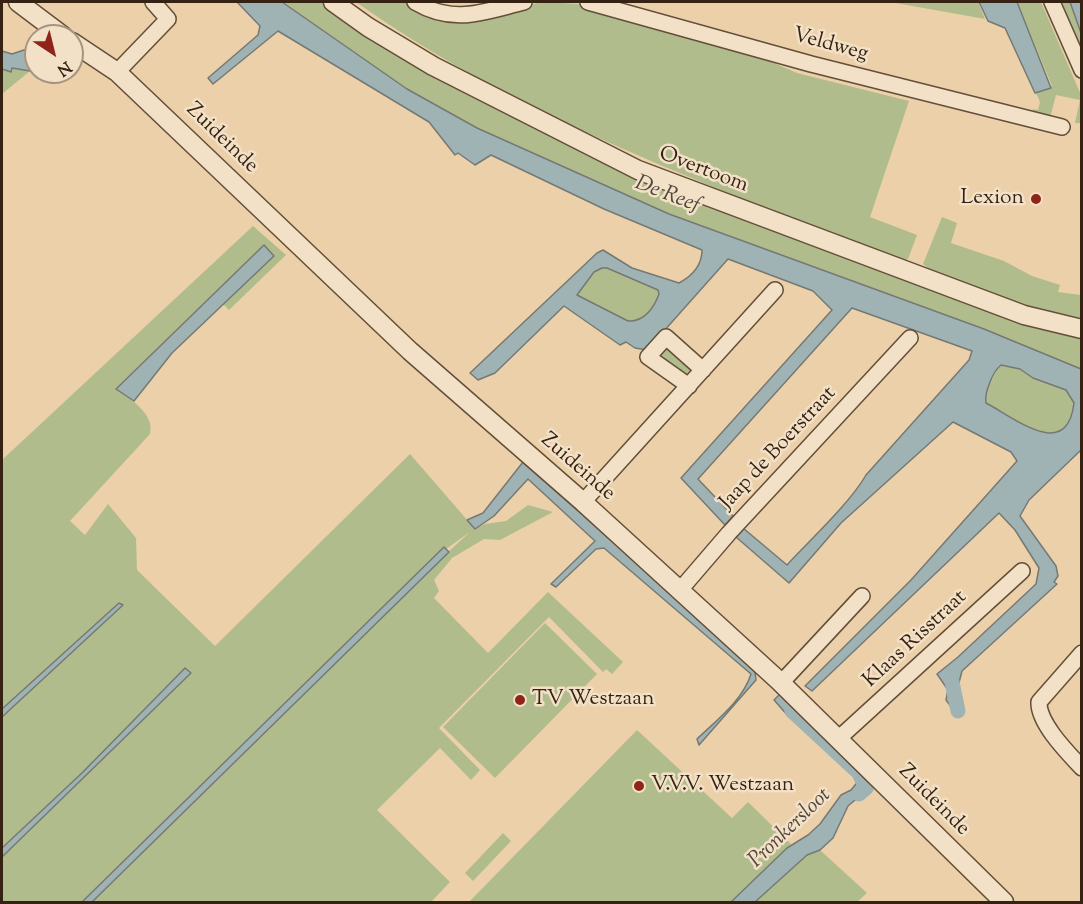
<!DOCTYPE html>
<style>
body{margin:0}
#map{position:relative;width:1083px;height:904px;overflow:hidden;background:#ebd0a9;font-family:"Sorts Mill Goudy",serif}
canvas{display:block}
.frame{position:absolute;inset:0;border:3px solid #362212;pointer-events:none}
.north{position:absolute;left:24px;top:24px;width:60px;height:60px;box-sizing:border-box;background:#f2e0c7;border:2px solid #a7947f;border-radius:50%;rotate:145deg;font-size:16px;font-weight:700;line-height:24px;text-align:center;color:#362212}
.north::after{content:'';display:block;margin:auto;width:21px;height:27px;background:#8f2418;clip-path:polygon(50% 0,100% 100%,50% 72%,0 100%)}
</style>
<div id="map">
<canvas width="1083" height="904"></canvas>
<div class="frame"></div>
<div class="north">N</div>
</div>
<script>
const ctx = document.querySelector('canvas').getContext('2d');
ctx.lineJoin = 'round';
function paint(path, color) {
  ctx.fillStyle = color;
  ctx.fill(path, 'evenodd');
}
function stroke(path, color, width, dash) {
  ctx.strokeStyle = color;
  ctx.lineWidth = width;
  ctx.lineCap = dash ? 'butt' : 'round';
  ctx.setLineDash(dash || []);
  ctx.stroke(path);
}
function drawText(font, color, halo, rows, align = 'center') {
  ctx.font = font + ' "Sorts Mill Goudy",serif';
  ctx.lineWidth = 5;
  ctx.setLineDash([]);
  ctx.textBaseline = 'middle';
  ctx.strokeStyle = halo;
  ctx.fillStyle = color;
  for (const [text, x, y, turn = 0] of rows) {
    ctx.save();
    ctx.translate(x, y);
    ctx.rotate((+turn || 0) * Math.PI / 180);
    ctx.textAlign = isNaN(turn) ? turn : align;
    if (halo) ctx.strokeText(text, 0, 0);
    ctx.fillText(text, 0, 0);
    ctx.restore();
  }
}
const green = new Path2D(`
 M282 2H322L363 33 508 113 1081 336V369L984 329 669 214 477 128 407 89Z
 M356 2H413L429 12 506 10 542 2 579 4 751 53 797 73 909 101 870 217 917 235 908 259 896 262C712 184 520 119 356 2Z
 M890 2H978L985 19Z
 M1017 2H1041L1081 95V123H1075L1080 100 1056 95 1050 118 1032 113 1033 109 1038 110 1040 102 1036 93 1052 86Z
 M1058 2H1070L1081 34V57Z
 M12 68 30 71 2 94V69L11 72Z
 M942 217 957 223 951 243 1004 261 1032 276 1060 285 1058 292 1081 295V322L1059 319 942 279 923 264Z
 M253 226 286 255 229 310 223 304 274 256 264 245 117 388C130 400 155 413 150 434L70 521 85 535 108 504 136 538 137 570 215 646 410 454 475 529 485 524 506 521 528 505 553 512 500 540 484 539 452 558 434 580 439 591 434 598 488 653 548 592 623 662 612 674 606 669 603 672 549 617 439 728 480 770 471 780 440 748 377 810 450 882 431 902H92L410 587 470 532 446 549 445 547 82 902H2V857L190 673 185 668 83 772 2 848V460Z
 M602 268H607L658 290 659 294C655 308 644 322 628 321L577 295 594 272Z
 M666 342 694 366 684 378 652 357Z
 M1000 365 1020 369 1033 378 1066 390 1074 403C1065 462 1017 419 986 403V390Z
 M545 623 597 674 495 778 443 727Z
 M637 730 732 818 748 802 791 844 731 902H469Z
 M503 833 511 841 473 881 465 873Z
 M820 850 867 893 857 902H755L807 855Z`);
const water = new Path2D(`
 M237 2H282L407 89 477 128 669 214 984 329 1081 369V450L1029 500 1020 516 1056 566 1058 576 1054 582 1057 584 962 671 955 698 958 716 946 700 948 690 937 674 958 657 1036 584 1039 568 1015 530 999 513 812 691 805 686 911 580 1017 461 1011 452 953 422 841 523 789 583 736 537 743 528 787 565C810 540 850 503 866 475L969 360 972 351 852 308 698 479 733 516 725 525 681 478 832 310 813 291 728 259 647 350 635 348 626 342 620 345 564 306 495 373 478 380 470 373 597 253 603 250 632 268 679 283C692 276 702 265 702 250L604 209 491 155 475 165 458 153 455 155 429 122 278 31 213 84 208 78 258 35 260 26ZM602 268H607L658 290 659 294C654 308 644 322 628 321L577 295 594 272ZM1001 365 1020 369 1033 378 1066 390 1074 403C1067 462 1015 418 986 403 984 393 993 371 1001 365Z
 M979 2H1017L1051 88 1035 93 1005 28 988 21Z
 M1070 2H1081V34V33Z
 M36 46V68L30 71 12 68 11 72 2 69V51L12 54Z
 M264 245 274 256 172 353 134 401 116 389Z
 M523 462 741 656 755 672 756 680 699 745 697 739C717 720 743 700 751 674L604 548 596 549 556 587 551 584 595 541 528 479 494 516 475 529 467 520 483 513Z
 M444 547 449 552 92 902H82Z
 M119 603 123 605 2 717V709Z
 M185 668 191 673 2 857V848L83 772Z
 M781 693 806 720 789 717 774 700Z
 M868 769 875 783 848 806 833 838 820 850 807 855 755 902H731L787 848 808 835 820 824 841 795 851 790Z`);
const canal = new Path2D(`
 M952 682 958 711
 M795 705 792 711 859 773 866 788 859 794`);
const minor = new Path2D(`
 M415 2C454 25 483 12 524 2
 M588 2 811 64 1062 127
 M1052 2 1082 70
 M117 72 168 19 153 2
 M689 386 648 357 666 337 703 370
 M583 502 775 290
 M680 590 729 533 910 338
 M1082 653 1039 702C1038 723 1068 753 1082 768
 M781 683 862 596
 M838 739 1022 571`);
const tertiary = new Path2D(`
 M18 2 63 36
 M333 2 368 27 433 66 638 170 1024 315 1082 329
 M72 42 117 72 410 351 583 502 778 680 1004 902`);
const markers = [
 [1036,199,6,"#8f2418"],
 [520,700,6,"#8f2418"],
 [639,786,6,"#8f2418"]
];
const streetNames = [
 ["Veldweg",830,46,15],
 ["Zuideinde",221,139,44],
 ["Overtoom",703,171,21],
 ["Jaap de Boerstraat",779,449,-47],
 ["Zuideinde",577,468,41],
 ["Klaas Risstraat",916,640,-43],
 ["Zuideinde",933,801,45]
];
const poiNames = [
 ["Lexion",1024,199,"right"],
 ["TV Westzaan",532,700],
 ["V.V.V. Westzaan",651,786]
];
const waterNames = [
 ["De Reef",667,196,21],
 ["Pronkersloot",791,829,-44]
];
paint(green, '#b1bc8d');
paint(water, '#9fb3b5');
stroke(water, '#757974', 1.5);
stroke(canal, '#9fb3b5', 15);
stroke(minor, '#634e38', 18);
stroke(tertiary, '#634e38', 21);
stroke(minor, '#f2e0c7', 15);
stroke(tertiary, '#f2e0c7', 18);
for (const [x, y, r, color] of markers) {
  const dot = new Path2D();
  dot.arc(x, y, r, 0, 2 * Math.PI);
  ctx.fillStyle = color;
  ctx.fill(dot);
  stroke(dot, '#f2e0c7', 2);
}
drawText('21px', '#362212', '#f2e0c7', streetNames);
drawText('21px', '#362212', '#f2e0c7', poiNames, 'left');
drawText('italic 22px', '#50463b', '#f2e0c7', waterNames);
</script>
